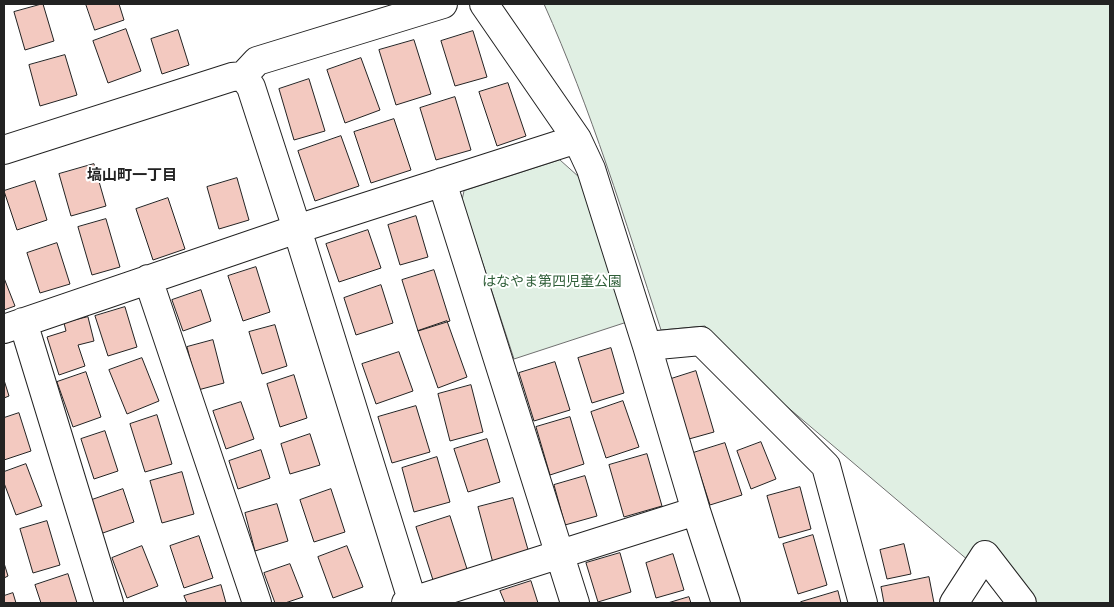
<!DOCTYPE html>
<meta charset="utf-8">
<style>
body{margin:0}
#map{position:relative;width:1114px;height:607px;overflow:hidden;background:#fff;font-family:"Nunito Sans",sans-serif}
canvas{display:block}
.frame{position:absolute;inset:0;border:5px solid #222;pointer-events:none}
</style>
<div id="map">
<canvas width="1114" height="607"></canvas>
<div class="frame"></div>
</div>
<script>
const ctx = document.querySelector('canvas').getContext('2d');
ctx.lineJoin = 'round';
function paint(path, color) {
  ctx.fillStyle = color;
  ctx.fill(path, 'evenodd');
}
function stroke(path, color, width, dash) {
  ctx.strokeStyle = color;
  ctx.lineWidth = width;
  ctx.lineCap = dash ? 'butt' : 'round';
  ctx.setLineDash(dash || []);
  ctx.stroke(path);
}
function drawText(font, color, halo, rows, align = 'center') {
  ctx.font = font + ' "Nunito Sans","Noto Sans JP",sans-serif';
  ctx.lineWidth = 4;
  ctx.setLineDash([]);
  ctx.textBaseline = 'middle';
  ctx.strokeStyle = halo;
  ctx.fillStyle = color;
  for (const [text, x, y, turn = 0] of rows) {
    ctx.save();
    ctx.translate(x, y);
    ctx.rotate((+turn || 0) * Math.PI / 180);
    ctx.textAlign = isNaN(turn) ? turn : align;
    if (halo) ctx.strokeText(text, 0, 0);
    ctx.fillText(text, 0, 0);
    ctx.restore();
  }
}
const green = new Path2D(`
 M544 4H1110V603H1012L982 572 785 405 705 326 661 330C625 220 591 109 544 4Z
 M560 160 579 177 627 322 514 359 462 200 464 191Z`);
const building = new Path2D(`
 M43 4 54 41 25 50 14 12Z
 M86 4H119L124 20 95 30Z
 M126 29 141 71 108 83 93 41Z
 M178 30 189 65 162 74 151 39Z
 M473 31 487 77 455 86 441 41Z
 M414 40 431 94 396 105 379 50Z
 M65 55 77 95 40 106 29 65Z
 M361 58 380 110 345 123 327 70Z
 M309 79 325 131 294 140 279 89Z
 M508 83 526 136 497 146 479 92Z
 M455 97 471 150 436 160 420 108Z
 M394 119 411 170 371 183 354 132Z
 M341 136 359 186 315 201 298 151Z
 M94 164 106 206 71 216 59 174Z
 M237 178 249 220 219 229 207 187Z
 M35 181 47 220 17 230 4 191Z
 M168 198 185 249 153 260 136 209Z
 M416 216 428 257 400 265 388 225Z
 M106 219 120 267 92 275 78 227Z
 M368 230 381 268 339 282 326 244Z
 M57 243 70 284 40 293 27 253Z
 M256 267 270 312 243 321 228 276Z
 M434 270 450 321 418 331 402 280Z
 M4 278 15 306 4 310Z
 M381 285 393 323 356 335 344 298Z
 M201 290 211 321 183 331 172 300Z
 M125 307 137 347 108 356 95 316Z
 M88 317 94 341 78 345 85 366 59 375 47 337 66 331 64 323Z
 M447 321 467 377 438 388 418 331Z
 M275 325 287 366 262 374 249 332Z
 M213 340 224 383 198 390 187 347Z
 M611 348 624 393 592 403 578 358Z
 M399 352 413 391 376 404 362 364Z
 M142 358 159 401 127 414 109 370Z
 M555 362 570 410 534 421 519 373Z
 M696 371 714 432 689 439 671 379Z
 M86 372 101 417 73 427 57 382Z
 M294 375 307 418 280 427 267 384Z
 M4 380 9 396 4 398Z
 M471 385 483 432 450 441 438 394Z
 M623 401 639 447 606 458 591 412Z
 M241 402 254 439 226 449 213 411Z
 M416 406 430 452 392 463 378 417Z
 M19 413 31 451 4 460V418Z
 M157 415 172 464 145 472 130 424Z
 M570 417 584 464 550 475 536 427Z
 M105 431 118 471 94 479 81 439Z
 M310 434 320 465 290 474 281 444Z
 M487 439 500 482 468 492 454 449Z
 M761 442 776 479 751 489 737 451Z
 M725 443 742 495 710 505 693 453Z
 M261 450 270 478 238 489 229 461Z
 M647 454 662 506 624 517 609 465Z
 M437 457 450 502 414 512 402 468Z
 M26 464 42 506 16 515 4 483V472Z
 M182 472 194 514 162 523 150 481Z
 M585 476 597 516 565 525 554 485Z
 M800 487 811 529 779 538 767 496Z
 M123 489 134 522 100 534 89 501Z
 M331 489 345 532 314 542 300 500Z
 M513 498 529 553 493 563 478 507Z
 M277 504 288 541 255 551 245 513Z
 M450 516 467 569 433 580 416 527Z
 M47 521 60 565 33 573 20 529Z
 M813 535 827 585 798 594 783 544Z
 M199 536 213 578 184 588 170 546Z
 M904 544 911 574 887 579 880 550Z
 M142 546 158 586 127 598 112 558Z
 M347 546 363 587 333 598 318 557Z
 M620 553 631 592 598 602 586 563Z
 M673 554 684 590 656 598 646 563Z
 M4 563 8 576 4 578Z
 M290 564 303 597 285 603H275L264 573Z
 M68 574 77 603H41L35 585Z
 M929 577 934 603H884L881 587Z
 M531 581 538 603H505L500 591Z
 M221 585 226 603H187L184 596Z
 M838 591 841 603H802L801 602Z
 M13 593 16 603H4V596Z
 M689 597 691 603H668Z`);
const minor = new Path2D(`
 M484 4 577 139 591 169 647 346 696 511 726 603
 M243 76 257 61 443 4
 M4 150 232 77 243 76 251 87 297 229 413 603
 M442 182 575 603
 M148 279 257 603
 M23 322 109 603
 M4 329 297 229 577 139
 M647 346 701 341 826 466 863 603
 M406 603 696 511
 M954 603 985 555 1022 603`);
const parkNames = [
 ["はなやま第四児童公園",552,283]
];
const neighbourhoodNames = [
 ["塙山町一丁目",132,176]
];
paint(green, '#e0efe3');
stroke(green, '#6f6f6f', 1);
paint(building, '#f3c9c0');
stroke(building, '#222', 1);
stroke(minor, '#222', 30);
stroke(minor, '#fff', 28);
drawText('14px', '#2f5e38', '#fff', parkNames);
drawText('bold 15px', '#222', '#fff', neighbourhoodNames);
</script>
